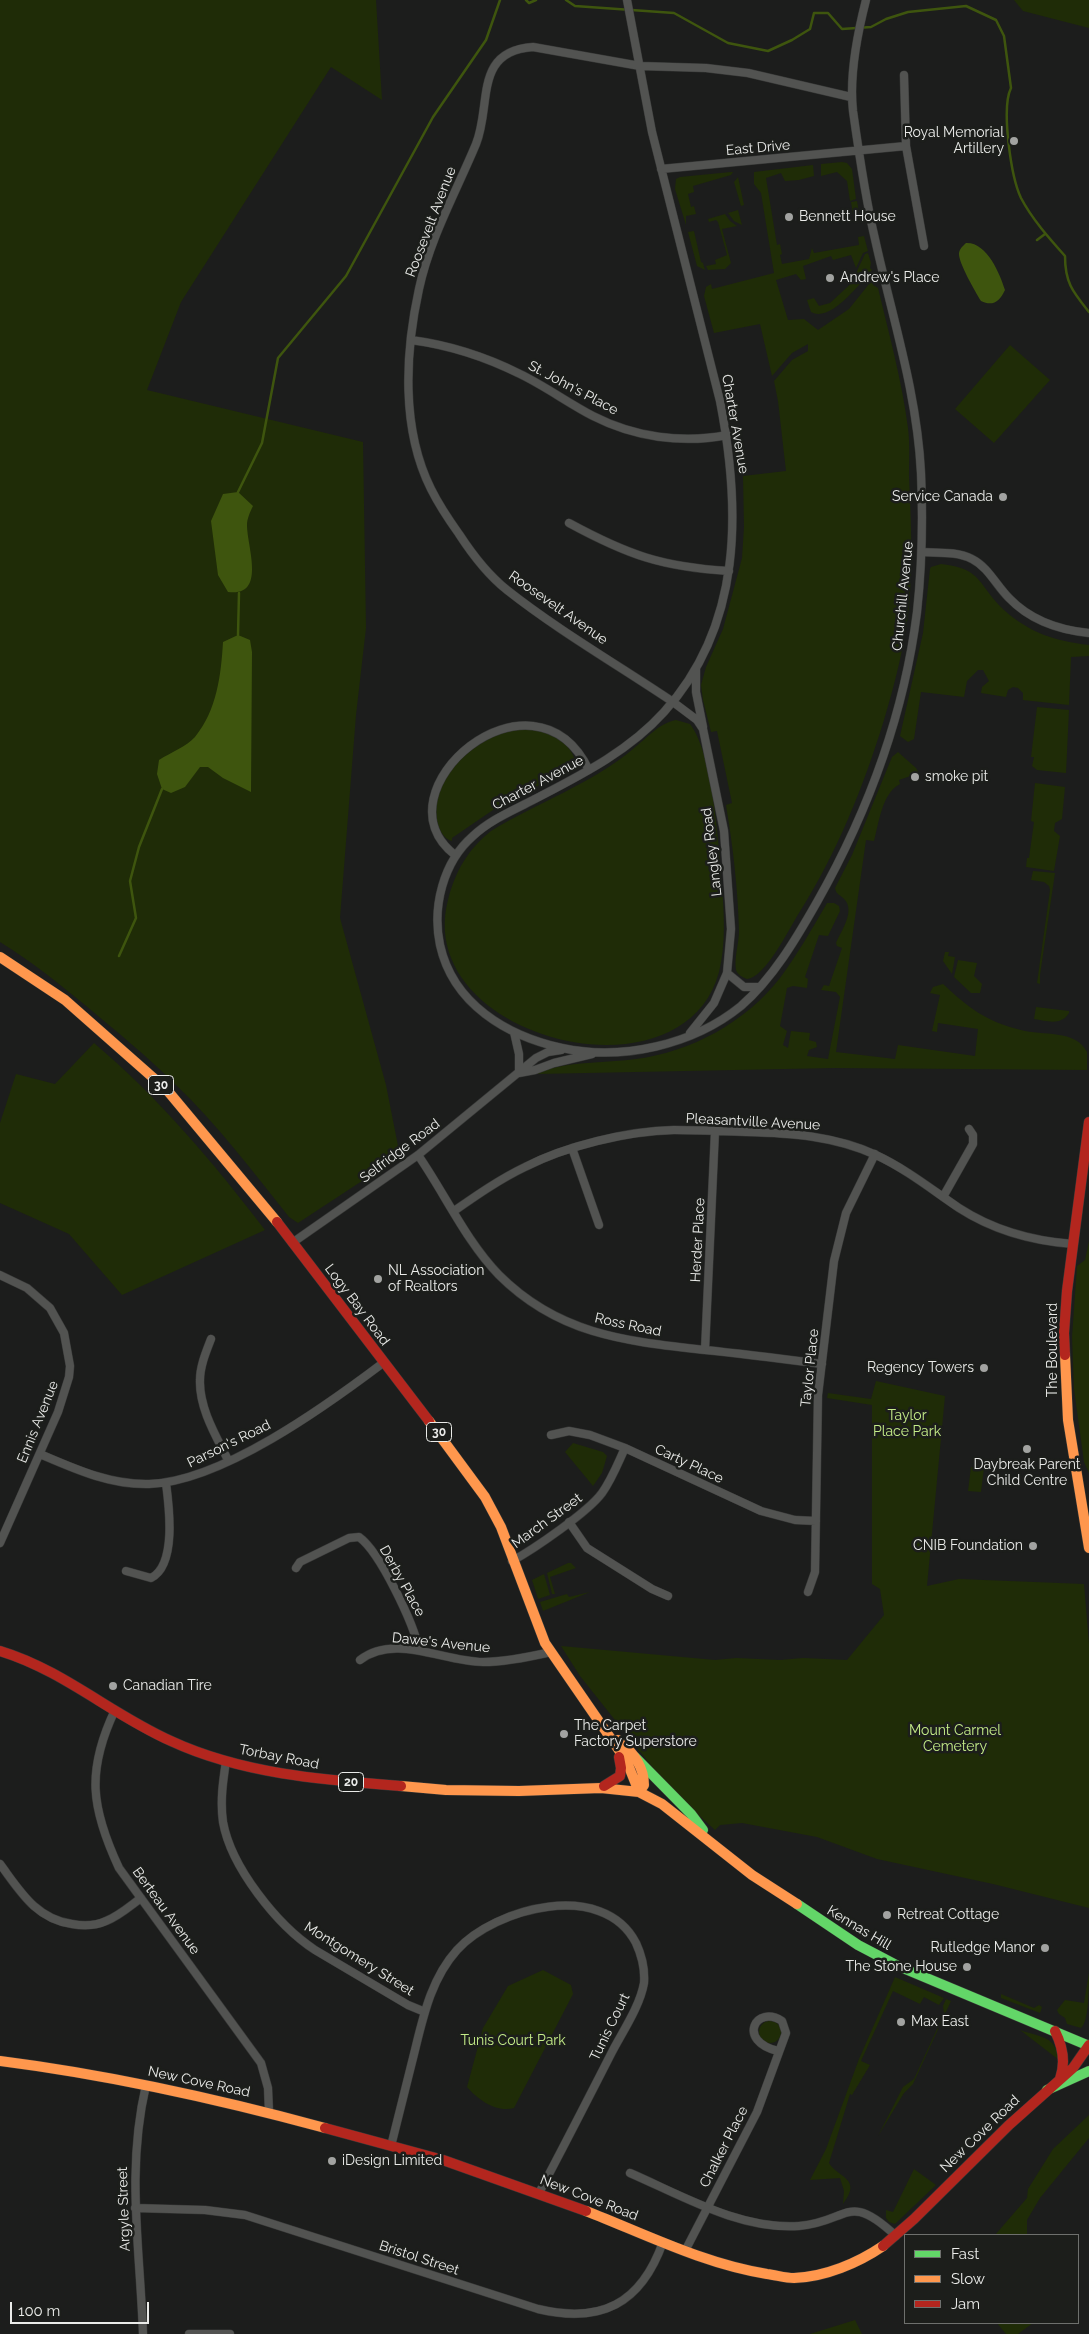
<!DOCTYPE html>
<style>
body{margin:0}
#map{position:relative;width:1089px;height:2334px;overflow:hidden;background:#1c1d1c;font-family:Raleway,sans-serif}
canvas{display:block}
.legend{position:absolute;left:904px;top:2234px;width:175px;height:90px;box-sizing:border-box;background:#1c1e1b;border:1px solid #6e706d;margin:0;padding:6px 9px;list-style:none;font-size:15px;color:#eaebe9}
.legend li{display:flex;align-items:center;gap:10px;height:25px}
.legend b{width:25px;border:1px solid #6e706d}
.scale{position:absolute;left:10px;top:2302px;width:139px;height:22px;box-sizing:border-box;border:2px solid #eaebe9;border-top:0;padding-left:6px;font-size:15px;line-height:18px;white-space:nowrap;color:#eaebe9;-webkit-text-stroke:4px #1c1e1b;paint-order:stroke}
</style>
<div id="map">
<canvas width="1089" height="2334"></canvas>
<ul class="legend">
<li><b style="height:6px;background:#63d668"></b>Fast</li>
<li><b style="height:6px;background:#ff974d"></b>Slow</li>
<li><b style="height:6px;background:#b3261e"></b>Jam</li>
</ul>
<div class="scale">100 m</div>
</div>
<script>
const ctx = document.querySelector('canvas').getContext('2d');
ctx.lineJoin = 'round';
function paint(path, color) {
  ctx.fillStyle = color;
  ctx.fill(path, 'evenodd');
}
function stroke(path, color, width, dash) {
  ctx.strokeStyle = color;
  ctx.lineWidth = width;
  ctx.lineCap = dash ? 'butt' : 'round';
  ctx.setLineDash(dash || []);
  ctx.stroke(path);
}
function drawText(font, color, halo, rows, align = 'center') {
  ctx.font = font + ' Raleway,sans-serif';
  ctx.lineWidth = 5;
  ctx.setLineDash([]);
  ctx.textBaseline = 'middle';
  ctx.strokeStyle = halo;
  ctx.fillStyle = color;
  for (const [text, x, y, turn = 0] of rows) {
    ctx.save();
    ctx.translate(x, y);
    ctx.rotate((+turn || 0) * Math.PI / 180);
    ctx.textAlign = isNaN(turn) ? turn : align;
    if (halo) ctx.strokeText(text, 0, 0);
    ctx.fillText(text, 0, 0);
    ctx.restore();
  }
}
const green = new Path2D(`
 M0 0H376L382 100 331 67 181 302 147 390 363 442 366 628 356 715 340 918 386 1085 400 1156 298 1223 289 1217C253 1172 218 1125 176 1085 147 1056 116 1031 85 1005 57 982 31 961 0 942Z
 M1014 0H1089V28L1023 11Z
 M842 162 847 163 852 169 856 199 850 201 847 181 837 172 821 176V164Z
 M813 165 814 176 799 180 785 181 781 173 766 178 777 245 780 244 782 254 780 255 782 264 809 259 812 248 814 253 859 245 858 237 864 236 868 251 863 253 856 268 851 255 833 260 831 256 803 266 806 279 801 280 796 274 776 280 788 320 804 319 818 330 849 309 869 284 873 281V285L878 288C889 334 902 381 908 428 910 444 909 461 909 477 911 520 913 563 909 606 905 644 895 683 884 720 863 788 837 853 799 913 789 929 765 978 747 979 742 977 738 975 736 970 734 957 739 944 739 931 738 889 733 847 726 805L732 803 717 731 711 732 703 700 701 685 706 667 723 629 742 558 744 527 743 476 786 471 778 401 774 381 792 360 808 351V344L792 353 772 376 760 324 714 333 704 296 706 287 711 284 712 289 774 273 761 193 754 184V172Z
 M731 172H733L731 175 693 186 694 192 688 194 691 207 694 206 696 214 686 216V225L675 189 676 179 680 177Z
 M738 177 744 205 741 206 734 182Z
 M857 201 860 219 854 221 851 202Z
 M738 210 742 225 734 221 728 213Z
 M725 214 730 221 737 226 722 229 731 263 725 269 708 270 706 266 716 264 715 260 727 255 718 222 716 220 709 222 708 219Z
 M694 231 701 262 703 263 705 270 697 266 688 232Z
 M868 253 871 263 870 268 872 270C860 283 831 323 811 312L807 300 814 298 819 306 830 303 857 278V271L865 254Z
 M1010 345 1050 380 994 443 955 409Z
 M941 564C983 568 978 586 1004 610 1030 633 1055 641 1089 645V656L1071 657 1069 705 1023 700V693L1018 688 1013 687 1008 690 1006 697 981 693 982 687 989 681 983 670H978L967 681 964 697 921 692 914 739 908 742 900 736 923 633 930 569 931 567Z
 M1037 707 1069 710 1066 773 1037 770 1032 766 1034 757H1031Z
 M676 720 690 724C713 753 719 847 722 885 724 914 726 944 719 972 683 1107 412 1038 448 900 455 872 468 849 491 831 537 803 591 784 633 749 646 739 659 723 676 720Z
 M510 730C517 730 526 728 534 730 551 732 577 747 575 766L493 810 452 838V841C444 839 440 831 438 824 427 780 472 742 510 730Z
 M898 752 916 768 919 773 899 780 900 784C882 793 879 823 874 841L866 840 836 1052 895 1059 898 1045 975 1056 978 1029 938 1023 937 1032 932 1031 940 995 930 993 933 987 943 984C969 1008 985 1021 1021 1030 1042 1036 1076 1029 1087 1052V1070L834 1068 536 1074 552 1066 553 1068C581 1061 608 1063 636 1059 691 1052 746 1022 780 978 797 955 812 929 827 903H834L839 906 840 911 828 936 819 935 805 977 808 979 807 988 793 986 787 988 780 1026 787 1031 783 1045 788 1048 791 1031 810 1033 809 1040 816 1042 817 1047 809 1050 807 1056 828 1059 840 997 836 992 821 990 824 985 829 986 842 948 837 946 836 943C841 931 855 912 845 900 841 895 836 895 835 888L852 855 892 757Z
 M1035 783 1065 787 1062 819 1055 823 1054 831 1060 836 1054 871 1026 867 1027 858H1029L1034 822 1031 821Z
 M1033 871 1055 873 1040 975V984L1037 983 1050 890 1049 886 1044 882 1031 880Z
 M945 952H949L948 956 955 957 952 974 943 961Z
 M958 960 977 963 974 976 982 984 980 993H971L954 977Z
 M1036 1007 1069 1011V1013C1061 1026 1047 1021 1034 1019Z
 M94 1043C159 1098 213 1162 265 1230L122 1295 69 1234 0 1203V1123L16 1074 55 1084Z
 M1089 1241V1473L1084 1462 1074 1389 1072 1337 1077 1266 1085 1260Z
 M876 1381 945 1396 927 1586 959 1579 1084 1584 1089 1644V1908L993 1884 877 1859 817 1837 742 1823 720 1825 715 1830 669 1788 580 1676 561 1646 715 1660 736 1658 780 1660 803 1658 847 1660 884 1615 880 1589 872 1584V1405L827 1398 828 1393 871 1399Z
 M573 1443 603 1452 607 1456 602 1473 593 1486 565 1452Z
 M971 1467 984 1468 981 1492 968 1491Z
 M568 1563H571L576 1568 550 1577 555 1594H552L547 1573Z
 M544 1574 550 1595 538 1599 532 1580Z
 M590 1592 543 1611 540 1602 567 1594 569 1597Z
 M543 1970 571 1985 573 1994 514 2108C497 2113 478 2100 467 2087L483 2028 508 1986Z
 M1089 1973C1089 1986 1089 2022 1081 2028L1067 2024 1065 2018 1059 2014 1057 2010 1065 2000 1084 2003Z
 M895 1977 944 1998 939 2005 924 1997 920 2004 893 1991 861 2061 870 2065 852 2095 850 2094 829 2163C838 2178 863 2178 843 2204L844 2191 840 2178 810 2180 826 2149 859 2059Z
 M1001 1994 1034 2008 1039 2005 1042 2007 1040 2013 1001 1998Z
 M946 1999 951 2001 913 2084 904 2093 878 2136 903 2087 914 2079 944 2014 943 2006Z
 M759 2032a11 11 0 1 1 22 0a11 11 0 1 1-22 0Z
 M1020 2030C1042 2038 1055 2035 1059 2060Z
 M1089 2115V2138L1040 2198 1027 2220V2235H995L1027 2198 1028 2189 1053 2149Z
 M914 2169 936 2185 895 2224 889 2222 886 2218V2210L893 2212Z
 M855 2320 862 2334H810Z
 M997 2323H1033L1018 2334H1006Z`);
const water = new Path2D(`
 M966 243C987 242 1000 274 1005 290 1000 301 993 307 981 301 975 291 958 262 959 253 960 248 963 246 966 243Z
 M238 492 253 506C250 512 247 519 247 525 247 547 267 597 228 592L218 575 211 521 223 494Z
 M238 635 250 640 252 652 251 792 223 778 208 767H200L185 787 171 793 162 789 157 774 159 760C170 753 187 746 195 737 217 710 221 675 223 642Z`);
const stream = new Path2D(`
 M526 0 529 3 536 0
 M566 0 575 6 674 13 728 43 768 51 792 40 810 29 814 13H828L842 29 871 27 886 19 908 12 966 6 996 20 1004 36 1011 88C1001 108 1011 177 1021 198 1032 219 1049 238 1065 256 1065 283 1073 292 1089 312
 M1037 240 1045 234
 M238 492 262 443 278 358 346 276 433 117 486 40 500 0
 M238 635 239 593
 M119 956 136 918 130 881 139 847 162 789`);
const street = new Path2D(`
 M627 0 652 132 720 401C741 509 743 625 664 712 628 752 579 776 533 800 512 811 490 820 473 836 443 862 432 907 440 945 453 1004 507 1036 562 1048 622 1061 693 1045 741 1006 773 978 796 939 817 902 868 812 904 715 917 612 922 566 923 519 921 473 917 392 892 317 875 239 865 197 859 154 853 111 849 75 857 35 866 0
 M904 75 906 146 924 246
 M661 169 906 146
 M411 340C449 345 486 357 520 374 545 386 568 403 593 416 634 437 682 444 727 435
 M569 523C628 555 662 567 729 571
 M922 552C937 553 957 551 972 559 988 567 996 585 1009 598 1030 620 1059 630 1089 633
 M696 669V692L703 727
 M455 855C373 792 533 655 589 770
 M727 973 744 987H760
 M514 1032 519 1054V1073
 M690 1033 714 1003 727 973 731 929 724 831 703 729 697 720 673 702C618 665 559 631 507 590 488 575 472 554 459 534 449 520 439 505 431 489 401 429 405 353 419 289 430 238 456 192 476 144 492 105 473 51 533 47L640 66 706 68 748 73 851 97
 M519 1073 535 1070 554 1063 592 1054
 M572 1148 599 1225
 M418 1155C445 1194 466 1241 499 1275 559 1335 626 1341 705 1350 744 1354 783 1359 822 1364
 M943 1197 973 1144V1135L969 1129
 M454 1211C477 1195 500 1179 525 1167 566 1146 627 1131 674 1130 698 1130 722 1131 746 1132 791 1133 835 1136 876 1155 906 1169 931 1189 959 1208 993 1230 1032 1241 1073 1244
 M292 1243 418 1155 536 1058 548 1052 561 1050
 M0 1275 27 1288 50 1308 64 1333 70 1366 69 1377 58 1412 0 1543
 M211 1339C206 1352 200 1366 200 1380 199 1408 216 1436 228 1460
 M705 1350 715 1131
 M551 1435 569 1431 590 1435 625 1448 761 1511 795 1520 816 1521
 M40 1454C75 1469 110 1485 149 1484 221 1482 326 1406 383 1363
 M569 1522 587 1548 652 1589 668 1596
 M512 1561C534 1549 588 1512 602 1493 612 1479 618 1463 625 1448
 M296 1568 300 1562 349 1538 359 1537C380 1552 414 1624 419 1650
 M126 1571 151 1578C177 1565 169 1506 166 1483
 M808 1592 815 1572 818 1395 834 1261 846 1213 875 1154
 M360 1660C395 1633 444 1662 483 1662 505 1662 529 1657 551 1652
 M115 1710C86 1771 91 1808 119 1868L261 2063 268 2088 269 2112
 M226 1761C223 1781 220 1801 223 1822 231 1867 277 1925 315 1950L408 2005 425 2012
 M0 1864C20 1891 36 1919 72 1924 83 1926 95 1926 106 1921 119 1916 130 1906 141 1898
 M391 2146C398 2118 405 2090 412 2062 422 2023 429 1981 457 1950 495 1908 603 1879 636 1943 642 1956 645 1969 644 1983 640 2006 623 2031 612 2052 588 2099 564 2146 539 2193
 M630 2173C683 2196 740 2230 799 2226 849 2222 847 2190 896 2236
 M135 2208 205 2210 245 2215 538 2309C601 2324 641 2304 663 2242
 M685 2251 757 2112 786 2033 782 2021C756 2004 736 2041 778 2051
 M143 2334C140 2247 126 2171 146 2085
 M189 2334H230`);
const fast = new Path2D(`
 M635 1757 691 1814 703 1830
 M797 1904 858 1945 898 1966 1089 2046
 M1047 2090 1089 2071`);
const slow = new Path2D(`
 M0 957 65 1000 167 1090 277 1222
 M1065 1355 1068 1420 1089 1548
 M429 1421 485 1497 501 1527 545 1643 627 1762 639 1792
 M618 1740C632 1751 644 1766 644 1785L639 1792
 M401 1786 446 1790 519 1791 601 1788 639 1792 662 1804 752 1875 797 1904
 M0 2061C110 2075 218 2099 325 2128
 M586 2211C645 2234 704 2264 767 2274 776 2275 785 2278 794 2278 825 2277 858 2263 883 2246`);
const jam = new Path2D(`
 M277 1222 429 1421
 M1065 1355 1064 1333 1067 1291 1089 1122
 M0 1651C63 1670 112 1715 171 1741 242 1774 324 1780 401 1786
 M604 1786 620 1776 621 1768 619 1757
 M1055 2031C1063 2047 1066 2062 1060 2079
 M325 2128 443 2160 586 2211
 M883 2246 914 2219 1009 2125 1073 2068 1089 2045`);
const markers = [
 [1014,141,5,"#a2a3a1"],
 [789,217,5,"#a2a3a1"],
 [830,278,5,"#a2a3a1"],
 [1003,497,5,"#a2a3a1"],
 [915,777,5,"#a2a3a1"],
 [378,1279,5,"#a2a3a1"],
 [984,1368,5,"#a2a3a1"],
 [1027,1449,5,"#a2a3a1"],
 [1033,1546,5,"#a2a3a1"],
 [113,1686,5,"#a2a3a1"],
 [564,1734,5,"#a2a3a1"],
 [887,1915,5,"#a2a3a1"],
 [1045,1948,5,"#a2a3a1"],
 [967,1967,5,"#a2a3a1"],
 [901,2022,5,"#a2a3a1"],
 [332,2161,5,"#a2a3a1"]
];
const shields = [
 [161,1085,25],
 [439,1432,25],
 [351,1782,25]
];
const shieldNames = [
 ["30",161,1085],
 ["30",439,1432],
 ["20",351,1782]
];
const poiNames = [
 ["Royal Memorial",1004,133,"right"],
 ["Artillery",1004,149,"right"],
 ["Bennett House",799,217],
 ["Andrew's Place",840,278],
 ["Service Canada",993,497,"right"],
 ["smoke pit",925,777],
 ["NL Association",388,1271],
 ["of Realtors",388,1287],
 ["Regency Towers",974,1368,"right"],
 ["Daybreak Parent",1027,1465,"center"],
 ["Child Centre",1027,1481,"center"],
 ["CNIB Foundation",1023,1546,"right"],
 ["Canadian Tire",123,1686],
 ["The Carpet",574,1726],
 ["Factory Superstore",574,1742],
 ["Retreat Cottage",897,1915],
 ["Rutledge Manor",1035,1948,"right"],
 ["The Stone House",957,1967,"right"],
 ["Max East",911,2022],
 ["iDesign Limited",342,2161]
];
const streetNames = [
 ["East Drive",758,148,-5],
 ["Roosevelt Avenue",431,222,-69],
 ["St. John's Place",573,388,28],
 ["Charter Avenue",735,424,80],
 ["Churchill Avenue",903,596,-84],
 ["Roosevelt Avenue",558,608,35],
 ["Charter Avenue",538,783,-28],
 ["Langley Road",712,852,-97],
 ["Pleasantville Avenue",753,1122,3],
 ["Selfridge Road",400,1151,-37],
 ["Herder Place",698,1240,-87],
 ["Logy Bay Road",357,1305,53],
 ["Ross Road",628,1325,12],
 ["The Boulevard",1053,1350,-90],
 ["Taylor Place",810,1368,-84],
 ["Ennis Avenue",38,1422,-68],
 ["Parson's Road",229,1444,-26],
 ["Carty Place",689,1464,25],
 ["March Street",547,1521,-36],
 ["Derby Place",402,1581,61],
 ["Dawe's Avenue",441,1643,6],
 ["Torbay Road",279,1757,11],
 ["Berteau Avenue",166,1911,54],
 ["Kennas Hill",859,1928,31],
 ["Montgomery Street",359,1959,32],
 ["Tunis Court",610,2027,-64],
 ["New Cove Road",199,2082,12],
 ["New Cove Road",980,2134,-44],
 ["Chalker Place",724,2147,-63],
 ["New Cove Road",589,2198,21],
 ["Argyle Street",124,2209,-92],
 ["Bristol Street",419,2258,18]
];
const parkNames = [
 ["Taylor",907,1416],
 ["Place Park",907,1432],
 ["Mount Carmel",955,1731],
 ["Cemetery",955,1747],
 ["Tunis Court Park",513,2041]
];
paint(green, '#1f2c07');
paint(water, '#3e550e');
stroke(stream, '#3e550e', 2.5);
stroke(street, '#373837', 9);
stroke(fast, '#373837', 11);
stroke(slow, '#373837', 11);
stroke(jam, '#373837', 11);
stroke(street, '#525351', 8);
stroke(fast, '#63d668', 10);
stroke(slow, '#ff974d', 10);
stroke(jam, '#b3261e', 10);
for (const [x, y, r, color] of markers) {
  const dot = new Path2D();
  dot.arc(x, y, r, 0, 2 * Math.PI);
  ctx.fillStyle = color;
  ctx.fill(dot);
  stroke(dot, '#1c1e1b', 2);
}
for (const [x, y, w] of shields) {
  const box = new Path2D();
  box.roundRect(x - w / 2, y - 9.5, w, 19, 4);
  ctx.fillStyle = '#1c1e1b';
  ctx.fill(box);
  stroke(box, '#eaebe9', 1);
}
drawText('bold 12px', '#eaebe9', null, shieldNames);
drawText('14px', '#eaebe9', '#1c1e1b', poiNames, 'left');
drawText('14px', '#eaebe9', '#1c1e1b', streetNames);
drawText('14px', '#c5ed89', '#1c1e1b', parkNames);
</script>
